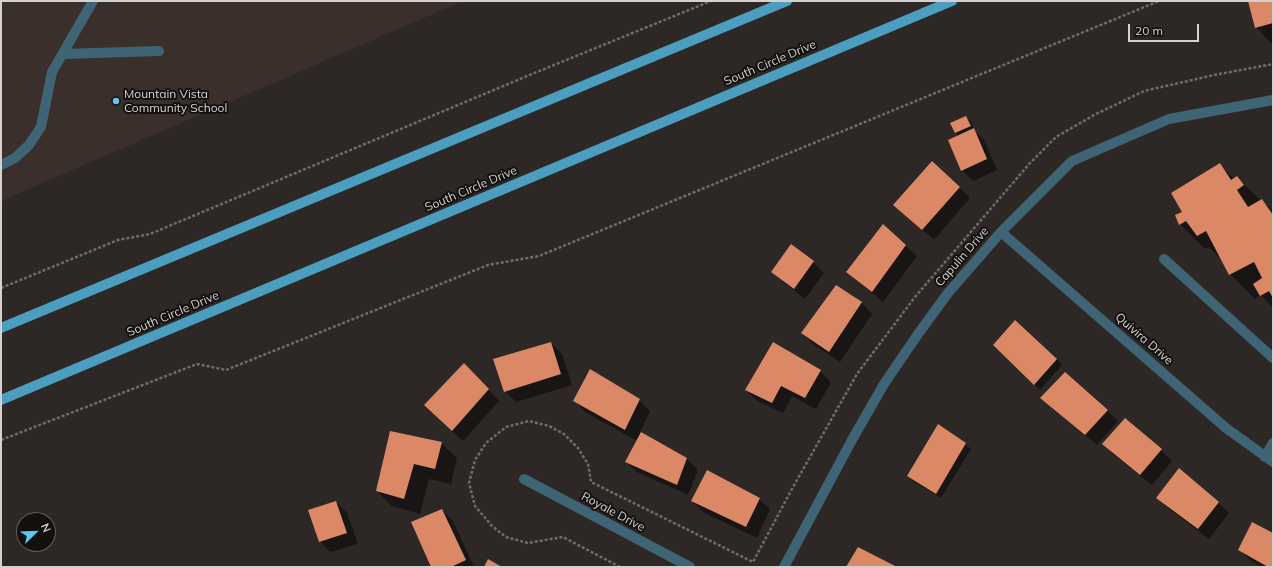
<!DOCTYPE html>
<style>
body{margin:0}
#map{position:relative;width:1274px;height:568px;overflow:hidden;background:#2d2826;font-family:Mulish,sans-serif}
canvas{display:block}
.frame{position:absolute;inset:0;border:2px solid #d5d1d0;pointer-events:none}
.north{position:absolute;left:16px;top:512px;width:40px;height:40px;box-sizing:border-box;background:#131110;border:1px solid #615e5d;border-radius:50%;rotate:67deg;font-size:11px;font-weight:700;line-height:16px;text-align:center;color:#d5d1d0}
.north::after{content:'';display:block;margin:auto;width:14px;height:18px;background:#64c5ee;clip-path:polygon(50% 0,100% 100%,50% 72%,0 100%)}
.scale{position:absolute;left:1128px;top:24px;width:71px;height:18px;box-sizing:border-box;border:2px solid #d5d1d0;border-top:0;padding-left:5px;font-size:12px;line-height:14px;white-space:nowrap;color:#d5d1d0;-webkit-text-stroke:3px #131110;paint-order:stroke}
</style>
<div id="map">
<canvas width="1274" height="568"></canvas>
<div class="frame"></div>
<div class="north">N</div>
<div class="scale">20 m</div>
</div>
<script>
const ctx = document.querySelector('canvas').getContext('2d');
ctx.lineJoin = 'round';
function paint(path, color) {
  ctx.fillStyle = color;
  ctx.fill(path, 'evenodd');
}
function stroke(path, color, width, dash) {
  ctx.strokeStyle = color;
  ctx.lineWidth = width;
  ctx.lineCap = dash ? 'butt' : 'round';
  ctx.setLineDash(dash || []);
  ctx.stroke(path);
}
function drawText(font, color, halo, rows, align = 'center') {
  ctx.font = font + ' Mulish,sans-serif';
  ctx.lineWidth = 4;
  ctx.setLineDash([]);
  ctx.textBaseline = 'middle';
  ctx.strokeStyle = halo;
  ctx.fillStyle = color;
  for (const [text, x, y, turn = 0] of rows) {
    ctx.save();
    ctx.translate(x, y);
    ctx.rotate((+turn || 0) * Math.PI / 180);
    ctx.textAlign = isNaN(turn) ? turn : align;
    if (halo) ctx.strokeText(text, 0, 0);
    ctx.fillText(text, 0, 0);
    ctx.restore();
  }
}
const built = new Path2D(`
 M1 1H463L1 201Z`);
const shadow = new Path2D(`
 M1249 1H1273V42L1271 43 1256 27Z
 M966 117 971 122 975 131 984 140 997 170 973 181 962 170 959 136 956 133 952 123Z
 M1220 165 1234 179 1237 177 1261 201 1262 200 1273 211V308L1261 295 1255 299 1230 274 1222 260 1209 247 1205 249 1180 224 1183 212Z
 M959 187 970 198 934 240 905 215Z
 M883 225 917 256 883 302 859 282 848 272Z
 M791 246 813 262 824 273 805 299 783 282 772 272Z
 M836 286 862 303 872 314 840 362 813 344 802 333Z
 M551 343 562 354 572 385 516 402 505 391Z
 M995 345 1057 359 1062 365 1040 390Z
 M820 371 831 382 816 409 792 396 783 413 757 401 746 390Z
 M475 376 499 401 463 441 436 416Z
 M1041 398 1107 410 1118 421 1097 445 1052 408Z
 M639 400 650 411 640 432 687 459 698 470 688 495 637 472 626 462 637 441 585 412 575 401Z
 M441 443 457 458 451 484 429 479 420 514 392 506 377 491Z
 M965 444 971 449 941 498 913 481 908 476Z
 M1103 444 1161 450 1172 461 1152 485 1114 455Z
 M1157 497 1218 502 1229 513 1209 539 1168 508Z
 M759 499 770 509 757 538 703 512 692 501Z
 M336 502 347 513 358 544 330 552 320 541Z
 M442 510 453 521 474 567H432Z
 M1273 535V567H1262L1250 560 1239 549Z`);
const building = new Path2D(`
 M1248 1H1273V23L1255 28Z
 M966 116 971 126 955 133 950 123Z
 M974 128 987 159 961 171 948 140Z
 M932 161 960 187 922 230 893 205Z
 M1220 163 1231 180 1237 176 1244 185 1237 190 1248 207 1262 199 1273 215V298L1269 291 1260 296 1253 284 1262 278 1254 262 1229 275 1206 231 1197 236 1186 221 1179 225 1175 215 1182 212 1171 193Z
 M883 224 906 245 872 292 846 272Z
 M791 244 814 261 794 289 771 272Z
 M836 285 862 302 829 352 801 333Z
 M1015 320 1057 359 1034 385 993 345Z
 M551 342 561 374 504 392 493 359Z
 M773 342 821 370 805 398 781 386 772 403 745 390Z
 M464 363 489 389 452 431 424 405Z
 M590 369 640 399 625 430 573 401Z
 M1065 372 1108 410 1085 435 1040 398Z
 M1125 418 1162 449 1140 475 1102 444Z
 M938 424 966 443 936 494 907 476Z
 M390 431 442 442 435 469 414 464 404 499 376 491Z
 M641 432 687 458 677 485 625 462Z
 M1179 468 1219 502 1198 529 1156 498Z
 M707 470 760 498 746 527 691 501Z
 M336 501 347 533 319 542 308 510Z
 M442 509 466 560 451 567H431L411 522Z
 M1252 522 1273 533V567H1268L1238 550Z
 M858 547 897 567H846Z
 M488 559 502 567H484Z`);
const path = new Path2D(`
 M1 288 118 240 150 234 532 74 711 1
 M1 440 197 364 226 370 488 265 539 256 1159 1
 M620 567 563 537 528 543 506 537 492 526 475 506 469 483 475 460 486 443 506 427 529 421 549 426 564 434 578 448 588 464 591 482 753 562 793 487 857 374 915 297 1030 163 1056 137 1094 115 1144 91 1214 75 1273 64`);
const service = new Path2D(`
 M63 54 159 51
 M1 165 15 158 29 145 41 127 52 72 93 1
 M1164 259 1273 358
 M1265 457 1273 443`);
const minor = new Path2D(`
 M1001 232 1226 428 1273 462
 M524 479 690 567`);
const tertiary = new Path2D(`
 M784 567 853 438 884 384 918 334 948 293 1001 232 1072 161 1169 119 1273 100`);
const primary = new Path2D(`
 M1 328 787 1
 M1 400 952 1`);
const markers = [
 [116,101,4,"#64c5ee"]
];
const streetNames = [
 ["South Circle Drive",770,63,-23],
 ["South Circle Drive",471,189,-23],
 ["Capulin Drive",962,257,-49],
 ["South Circle Drive",173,314,-23],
 ["Quivira Drive",1144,339,41],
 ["Royale Drive",613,512,28]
];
const poiNames = [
 ["Mountain Vista",124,94],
 ["Community School",124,108]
];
paint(built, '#3a2f2a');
paint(shadow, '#0007');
paint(building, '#da8865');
stroke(path, '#716c6b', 2.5, [3, 2]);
stroke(service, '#3f6475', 10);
stroke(minor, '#3f6475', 10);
stroke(tertiary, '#3f6475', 10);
stroke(primary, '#4b9ec0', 10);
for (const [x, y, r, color] of markers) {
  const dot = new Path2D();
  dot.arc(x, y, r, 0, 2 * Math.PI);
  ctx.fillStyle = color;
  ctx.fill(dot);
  stroke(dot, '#131110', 1.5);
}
drawText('12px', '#d5d1d0', '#131110', streetNames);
drawText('12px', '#d5d1d0', '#131110', poiNames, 'left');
</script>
